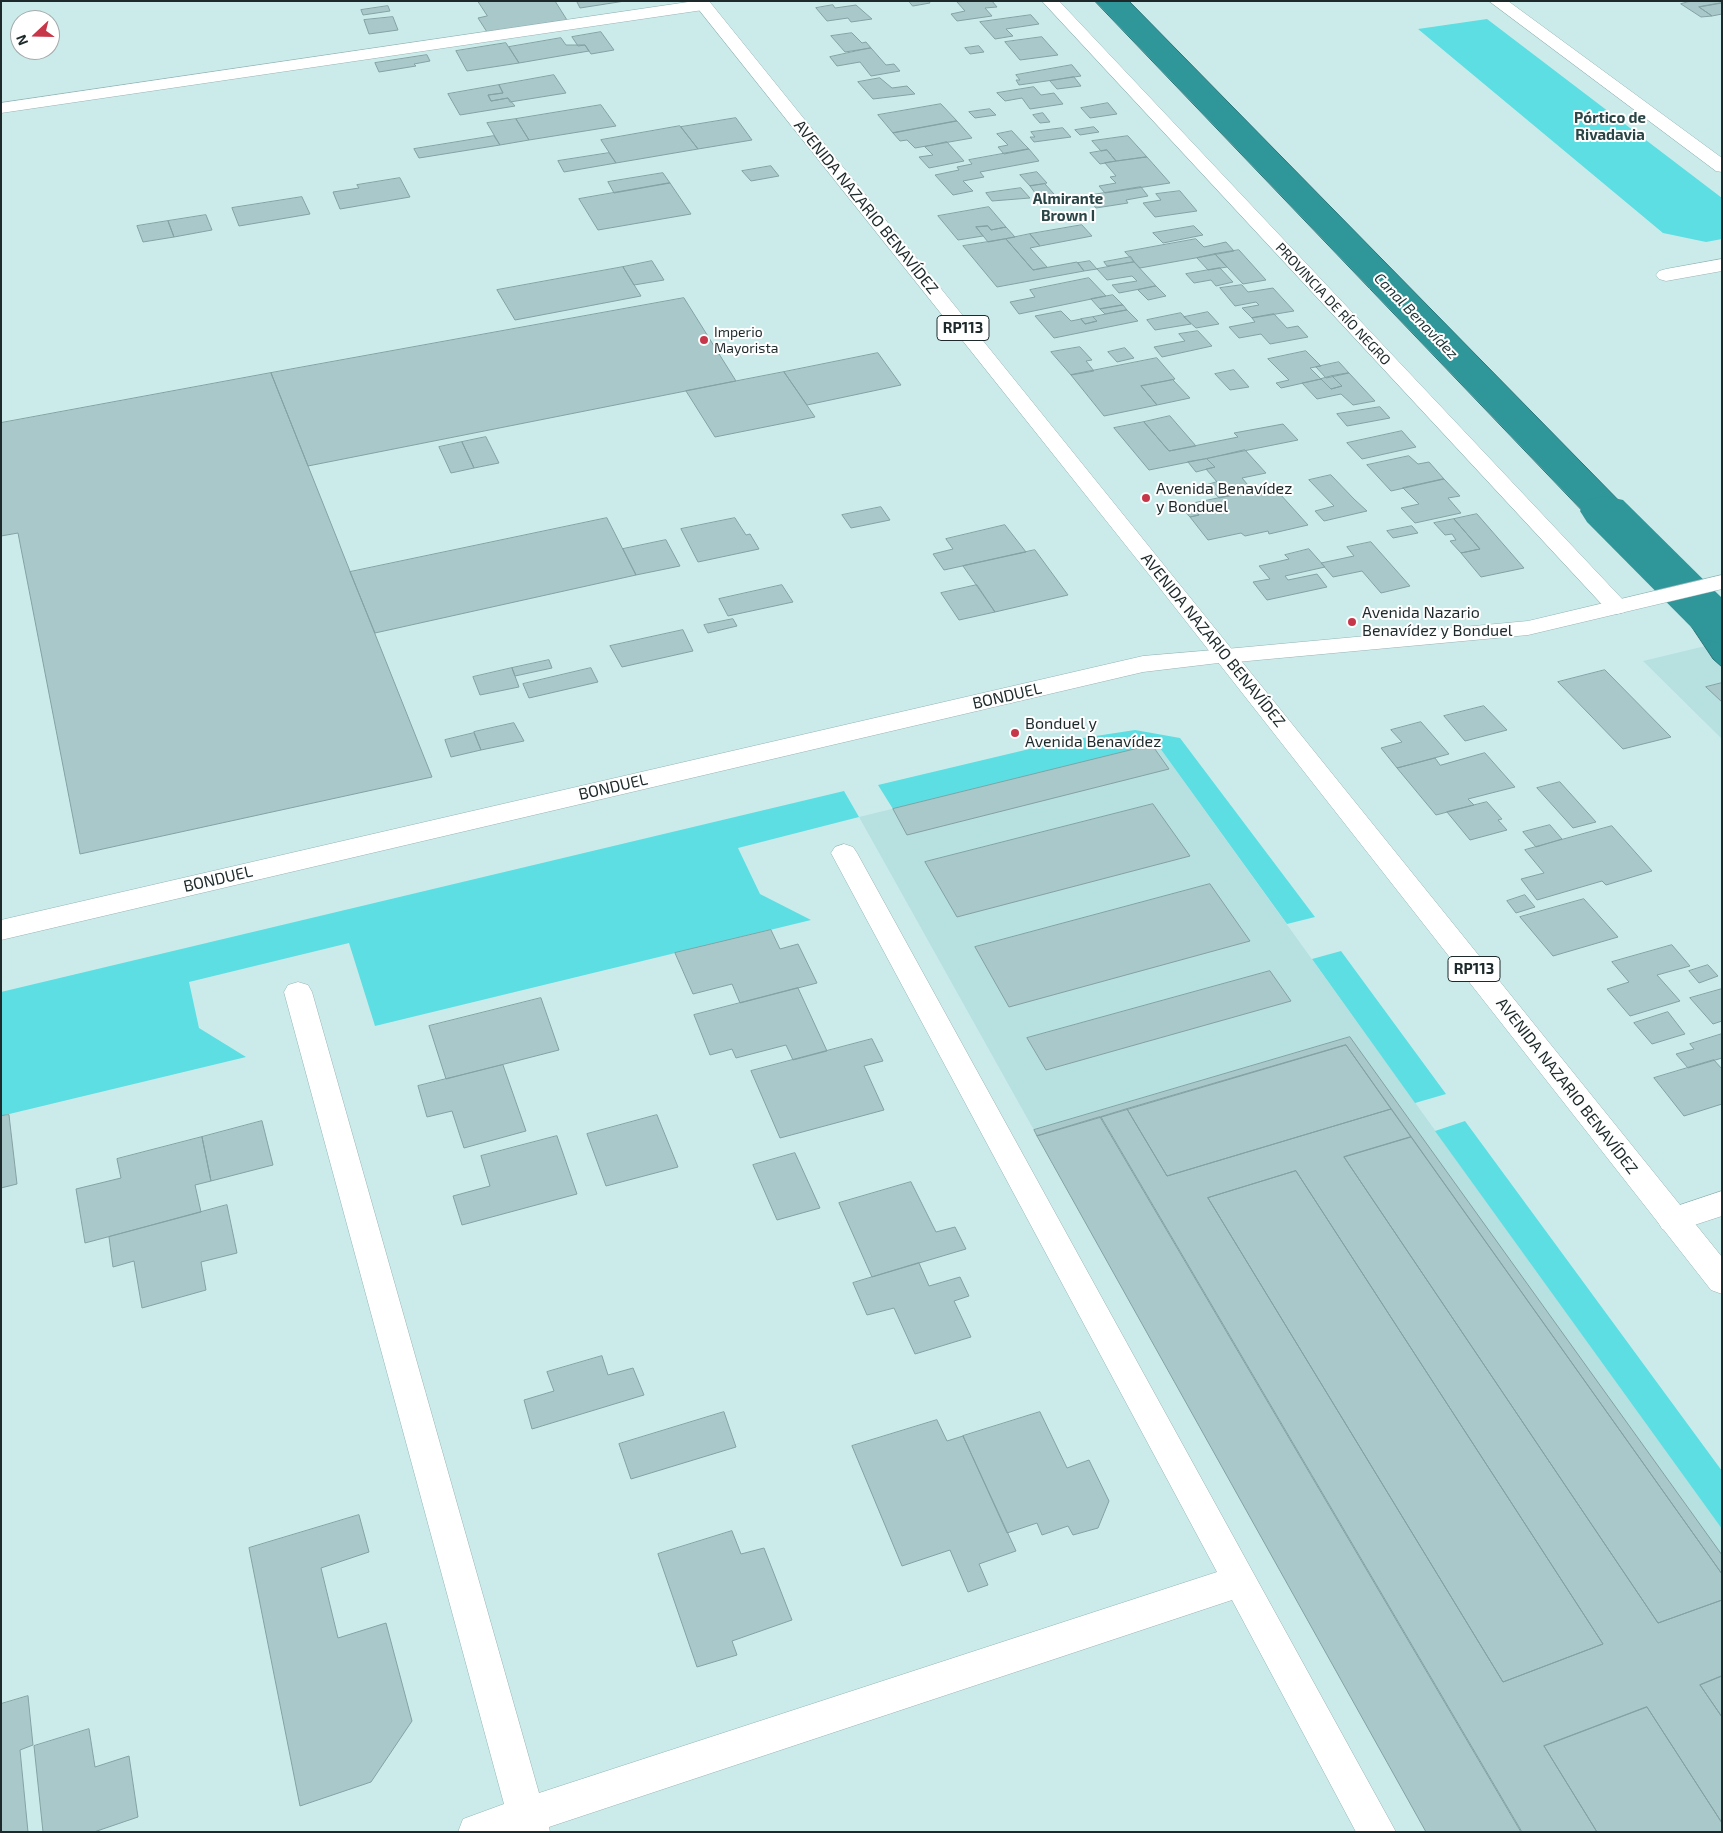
<!DOCTYPE html>
<meta charset="utf-8">
<style>
body{margin:0}
#map{position:relative;width:1723px;height:1833px;overflow:hidden;background:#cbebeb;font-family:"Exo 2",sans-serif}
canvas{display:block}
.frame{position:absolute;inset:0;border:2px solid #1d292a;pointer-events:none}
.north{position:absolute;left:10px;top:10px;width:50px;height:50px;box-sizing:border-box;background:#fff;border:1px solid #a5a9aa;border-radius:50%;rotate:249deg;font-size:14px;font-weight:700;line-height:20px;text-align:center;color:#1d292a}
.north::after{content:'';display:block;margin:auto;width:18px;height:22px;background:#c7374a;clip-path:polygon(50% 0,100% 100%,50% 72%,0 100%)}
</style>
<div id="map">
<canvas width="1723" height="1833"></canvas>
<div class="frame"></div>
<div class="north">N</div>
</div>
<script>
const ctx = document.querySelector('canvas').getContext('2d');
ctx.lineJoin = 'round';
function paint(path, color) {
  ctx.fillStyle = color;
  ctx.fill(path, 'evenodd');
}
function stroke(path, color, width, dash) {
  ctx.strokeStyle = color;
  ctx.lineWidth = width;
  ctx.lineCap = dash ? 'butt' : 'round';
  ctx.setLineDash(dash || []);
  ctx.stroke(path);
}
function drawText(font, color, halo, rows, align = 'center') {
  ctx.font = font + ' "Exo 2",sans-serif';
  ctx.lineWidth = 4;
  ctx.setLineDash([]);
  ctx.textBaseline = 'middle';
  ctx.strokeStyle = halo;
  ctx.fillStyle = color;
  for (const [text, x, y, turn = 0] of rows) {
    ctx.save();
    ctx.translate(x, y);
    ctx.rotate((+turn || 0) * Math.PI / 180);
    ctx.textAlign = isNaN(turn) ? turn : align;
    if (halo) ctx.strokeText(text, 0, 0);
    ctx.fillText(text, 0, 0);
    ctx.restore();
  }
}
const built = new Path2D(`
 M1722 642V739L1643 661Z
 M1157 744 1722 1529V1832H1426L859 817Z`);
const green = new Path2D(`
 M1487 19 1722 198V239L1706 242 1663 233 1418 29Z
 M1135 730 1180 738 1315 917 1287 924 1157 744 893 809 878 785 1063 741Z
 M844 791 859 817 738 848 760 894 811 920 375 1026 349 943 189 982 199 1028 246 1057 1 1116V992Z
 M1341 951 1446 1094 1415 1103 1312 959Z
 M1465 1121 1722 1471V1529L1435 1131Z`);
const water = new Path2D(`
 M1095 1H1129L1684 567 1645 576Z
 M1717 603 1722 606V667L1713 659 1681 611Z`);
const canal = new Path2D(`
 M1605 496 1623 500 1722 598V644L1703 639 1587 522 1580 511 1587 500Z`);
const building = new Path2D(`
 M478 1H555L567 20 487 32 478 18 487 16Z
 M580 1H625L580 8 577 2Z
 M909 1H929L930 3 913 6Z
 M992 1 997 7 985 8 992 16 957 21 951 14 965 11 957 2Z
 M1691 1H1722V3L1699 7 1712 16 1701 17 1681 4Z
 M1722 3V14L1712 16 1699 7Z
 M833 5 835 8 856 5 872 19 851 22 848 18 827 21 816 8Z
 M388 6 390 11 363 15 361 10Z
 M1031 15 1039 24 1006 29 1013 36 995 39 980 22Z
 M393 17 398 30 369 34 364 20Z
 M601 32 614 50 591 54 585 45 578 46 572 37Z
 M852 33 862 43 866 42 871 48 845 52 831 36Z
 M1042 37 1058 55 1020 60 1005 42Z
 M561 38 566 45H585L589 51 519 63 509 47Z
 M506 43 519 63 467 71 456 51Z
 M979 46 984 52 970 54 965 48Z
 M871 48 886 65 894 64 900 71 871 76 860 62 837 66 830 57Z
 M427 55 430 61 414 64 416 66 379 72 375 63Z
 M1072 65 1081 76 1019 85 1016 80H1020L1016 75Z
 M554 75 566 93 510 102 508 98 491 101 488 95 503 93 499 85Z
 M1074 77 1081 86 1057 89 1050 81Z
 M880 78 892 88 907 86 915 94 873 99 858 82Z
 M499 85 503 93 488 95 491 101 508 98 515 106 460 115 448 94Z
 M1034 87 1041 95 1054 93 1063 104 1030 109 1022 98 1005 101 997 93Z
 M1108 103 1117 114 1090 118 1081 108Z
 M941 104 957 121 893 133 878 115Z
 M601 105 616 126 529 140 516 119Z
 M990 109 996 115 975 118 969 112Z
 M1043 113 1050 122 1040 123 1033 115Z
 M736 118 752 140 698 149 681 127Z
 M516 119 529 140 500 145 487 123Z
 M957 121 972 138 915 148 907 140 900 141 893 133Z
 M680 126 698 149 616 163 601 140Z
 M1094 127 1099 132 1080 135 1075 130Z
 M1063 128 1071 137 1034 142 1030 137H1035L1031 132Z
 M1012 131 1024 144 1029 149 1004 154 998 147 1008 145 997 134Z
 M494 136 500 145 419 158 414 149Z
 M1128 136 1147 157 1116 161 1107 150 1101 151 1092 141Z
 M947 142 964 161 929 168 919 157 933 155 925 147Z
 M1029 149 1039 161 980 172 984 177 963 181 973 191 953 195 935 175 959 170 957 167 972 164 969 160Z
 M1107 150 1116 161 1100 164 1090 153Z
 M609 153 616 163 564 172 558 161Z
 M1147 157 1170 183 1105 193 1099 186 1116 183 1110 177 1116 176 1105 163Z
 M771 166 779 176 751 181 742 171Z
 M1037 172 1047 183 1030 186 1020 175Z
 M663 173 670 183 614 193 608 182Z
 M400 178 410 197 340 209 333 192 359 188 357 185Z
 M670 183 691 214 598 230 579 199Z
 M1045 184 1054 194 1038 197 1030 186Z
 M1141 187 1148 196 1126 200 1128 203 1096 208 1086 196Z
 M1021 188 1030 198 992 201 986 193Z
 M1180 191 1197 211 1155 217 1143 203 1161 200 1156 194Z
 M302 197 310 214 239 226 232 208Z
 M989 207 1006 227 991 230 988 226 976 227 983 236 958 240 938 216Z
 M206 215 212 230 174 237 168 221Z
 M168 221 174 237 143 242 137 226Z
 M1082 225 1092 236 1040 246 1030 234Z
 M988 226 991 230 1006 227 1015 237 988 242 976 227Z
 M1194 226 1203 235 1163 243 1153 233Z
 M1030 234 1040 246 1030 248 1047 267 1033 270 1006 239Z
 M1006 239 1033 270 1077 262 1084 271 997 287 963 246Z
 M1196 239 1204 247 1226 242 1234 251 1140 268 1125 252Z
 M1239 250 1266 280 1243 284 1215 254Z
 M1215 254 1227 267 1208 270 1197 258Z
 M1131 257 1134 262 1107 266 1104 262Z
 M652 261 664 280 634 285 623 267Z
 M1090 261 1097 269 1084 271 1078 263Z
 M1134 262 1156 286 1119 293 1112 285 1137 281 1132 276 1107 280 1097 269Z
 M623 267 641 296 515 320 497 290Z
 M1220 268 1233 282 1216 286 1211 280 1194 283 1186 274Z
 M1089 278 1106 296 1019 314 1010 302 1035 297 1030 290Z
 M1242 285 1248 292 1273 288 1294 311 1252 318 1242 308 1259 305 1256 302 1235 306 1220 288Z
 M1156 286 1166 296 1148 300 1138 290Z
 M1113 295 1123 305 1100 309 1091 299Z
 M684 298 736 381 308 466 271 373Z
 M1123 305 1127 310 1105 314 1100 309Z
 M1127 310 1138 321 1054 338 1035 316 1061 311 1071 321 1081 319 1085 324 1097 321 1093 317Z
 M1208 312 1219 324 1196 328 1184 317Z
 M1181 313 1191 324 1155 330 1147 320Z
 M1274 314 1287 328 1298 326 1308 337 1270 344 1261 334 1239 338 1229 327 1255 322 1252 318Z
 M1093 317 1097 321 1085 324 1081 319Z
 M1198 331 1212 346 1162 357 1154 347 1185 341 1179 334Z
 M1080 347 1092 360 1086 361 1094 371 1071 375 1051 352Z
 M1125 348 1134 358 1117 362 1108 352Z
 M1306 351 1321 366 1310 368 1321 379 1281 388 1276 383 1289 380 1268 359Z
 M878 353 901 385 807 405 784 372Z
 M1157 358 1175 379 1141 386 1157 405 1104 416 1071 375Z
 M1339 362 1349 373 1326 378 1316 367Z
 M1234 370 1249 387 1230 390 1215 374Z
 M784 372 815 417 715 437 686 391Z
 M271 373 432 777 80 854 18 533 1 536V423Z
 M1349 373 1375 401 1353 405 1341 394 1317 399 1302 383 1321 379 1331 389 1342 386 1332 376Z
 M1332 376 1342 386 1331 389 1321 379Z
 M1173 380 1190 398 1157 405 1141 386Z
 M1380 407 1390 418 1347 426 1337 414Z
 M1170 416 1196 446 1169 451 1144 422Z
 M1144 422 1169 451 1238 437 1234 433 1283 424 1298 440 1149 470 1114 428Z
 M1402 431 1416 447 1362 459 1347 443Z
 M486 437 499 463 474 468 462 442Z
 M462 442 474 468 451 473 439 447Z
 M1245 450 1266 473 1242 478 1253 491 1229 496 1206 469 1215 467 1207 459Z
 M1409 456 1418 464 1429 462 1444 479 1391 491 1367 465Z
 M1207 459 1215 467 1196 472 1188 462Z
 M1331 475 1354 499 1367 511 1324 521 1315 511 1334 506 1309 480Z
 M1444 479 1460 496 1448 498 1461 513 1415 523 1401 508 1419 504 1403 488Z
 M1217 482 1229 496 1219 498 1207 485Z
 M1278 486 1285 493 1280 494 1308 525 1269 534 1268 531 1245 536 1241 533 1208 540 1190 517 1199 515 1190 504Z
 M1190 504 1199 515 1190 517 1180 506Z
 M881 507 890 520 851 528 842 515Z
 M1477 514 1524 568 1481 577 1461 553 1480 549 1454 519Z
 M607 518 636 575 375 633 350 572Z
 M735 518 746 535 750 534 759 549 698 562 681 529Z
 M1454 519 1480 549 1461 553 1450 541 1456 540 1452 534 1445 535 1434 523Z
 M1005 525 1026 552 944 570 933 554 953 549 946 539Z
 M1412 526 1418 533 1393 538 1387 531Z
 M666 540 680 566 636 575 623 549Z
 M1371 542 1410 586 1381 593 1362 571 1333 577 1321 563 1354 556 1347 547Z
 M1309 549 1325 567 1285 576 1288 580 1317 574 1327 587 1267 600 1253 582 1270 579 1259 566 1289 559 1285 555Z
 M1035 550 1068 595 995 612 963 566Z
 M782 585 793 602 728 616 719 599Z
 M977 585 995 612 959 620 941 593Z
 M733 619 737 626 708 633 704 625Z
 M683 630 693 651 622 667 610 646Z
 M549 660 552 668 515 676 512 668Z
 M512 668 519 687 480 695 473 677Z
 M591 668 598 682 529 698 523 684Z
 M1605 670 1671 737 1623 749 1558 682Z
 M1722 683V702L1706 687Z
 M1484 706 1507 730 1465 741 1444 716Z
 M1421 722 1449 754 1397 768 1381 748 1402 742 1391 730Z
 M514 723 524 741 481 750 474 732Z
 M474 733 481 750 451 757 445 740Z
 M1152 745 1169 769 907 835 893 809Z
 M1485 753 1515 787 1468 799 1474 805 1436 815 1397 768 1435 758 1440 765Z
 M1560 782 1596 822 1573 828 1537 788Z
 M1487 802 1502 819 1498 820 1507 830 1470 840 1447 812Z
 M1153 804 1190 856 957 917 925 862Z
 M1550 825 1562 839 1536 847 1523 832Z
 M1612 826 1652 871 1606 885 1602 881 1537 900 1521 879 1544 873 1525 850Z
 M1210 884 1250 941 1009 1007 975 947Z
 M1525 895 1535 907 1516 913 1507 901Z
 M1584 899 1618 937 1553 956 1520 917Z
 M771 930 780 949 798 944 817 983 740 1003 732 984 693 994 675 953Z
 M1672 945 1690 966 1657 975 1680 1001 1630 1016 1607 989 1629 982 1612 962Z
 M1708 965 1718 976 1699 983 1689 971Z
 M1270 971 1291 1001 1046 1070 1027 1038Z
 M798 988 827 1051 793 1060 786 1045 736 1058 732 1049 710 1055 694 1015Z
 M1722 989V1021L1713 1024 1690 998Z
 M541 998 559 1050 446 1079 429 1026Z
 M1668 1012 1685 1034 1652 1044 1634 1023Z
 M1722 1034V1058L1688 1068 1676 1054 1694 1049 1690 1044Z
 M1350 1037 1722 1555V1574L1346 1045 1037 1136 1034 1130Z
 M872 1039 883 1061 864 1066 884 1110 780 1138 751 1071Z
 M1346 1045 1391 1109 1167 1176 1127 1109Z
 M1714 1060 1722 1069V1104L1684 1116 1654 1078Z
 M503 1065 526 1131 464 1148 452 1111 427 1117 418 1086Z
 M1127 1109 1167 1176 1391 1109 1411 1137 1344 1157 1658 1623 1722 1600V1676L1700 1685 1722 1717V1823L1647 1707 1544 1746 1597 1832H1522L1101 1117ZM1296 1171 1603 1644 1503 1682 1208 1198Z
 M9 1115 17 1184 1 1188V1116Z
 M657 1115 678 1167 606 1186 587 1134Z
 M1100 1117 1521 1832H1426L1037 1136Z
 M262 1121 273 1165 211 1181 202 1137Z
 M557 1136 577 1194 462 1225 453 1196 490 1186 481 1156Z
 M202 1137 211 1181 195 1185 201 1212 85 1243 76 1189 121 1178 117 1159Z
 M1411 1137 1722 1574V1600L1658 1623 1344 1157Z
 M795 1153 820 1208 777 1220 753 1165Z
 M1296 1171 1603 1644 1503 1682 1208 1198Z
 M911 1182 936 1232 955 1227 966 1249 872 1277 839 1203Z
 M227 1205 237 1253 201 1262 206 1290 142 1308 134 1261 113 1267 109 1237Z
 M919 1263 929 1286 960 1277 969 1296 954 1301 971 1337 915 1354 894 1308 867 1315 853 1283Z
 M602 1356 608 1375 633 1368 644 1395 532 1429 524 1400 554 1391 547 1372Z
 M724 1412 736 1447 631 1479 619 1444Z
 M1040 1412 1067 1468 1089 1460 1109 1501 1098 1528 1073 1535 1068 1526 1042 1535 1037 1523 1007 1533 963 1436Z
 M937 1420 947 1441 963 1436 1016 1551 979 1564 988 1585 968 1592 950 1550 902 1566 852 1446Z
 M359 1515 369 1552 321 1568 338 1638 386 1623 412 1721 371 1782 300 1806 249 1548Z
 M732 1531 741 1554 764 1548 792 1620 732 1641 737 1655 697 1667 658 1554Z
 M1722 1676V1717L1700 1685Z
 M28 1696 33 1745 20 1750 28 1832H1V1704Z
 M1647 1707 1722 1823V1832H1597L1544 1746Z
 M89 1729 95 1767 129 1756 138 1817 94 1832H43L34 1746Z`);
const minor = new Path2D(`
 M695 1H708L711 5 703 10 1 113V103Z
 M1042 1H1059L1625 602 1629 607 1625 612 1617 614 1609 612Z
 M1489 1H1508L1722 158V172L1716 171Z
 M1722 259V271L1666 281 1659 279 1656 275 1659 271 1666 269Z
 M844 844 853 847 857 853 1396 1832H1356L1232 1600 549 1827 550 1832H458L463 1819 504 1804 284 992 288 985 298 982 308 985 312 992 539 1793 1217 1572 831 853 835 847Z
 M1722 1191V1216L1673 1232 1662 1229 1657 1220 1662 1211Z`);
const tertiary = new Path2D(`
 M1722 575V589L1528 635 1226 663 1217 661 1214 656 1217 651 1226 649 1528 621Z`);
const secondary = new Path2D(`
 M1226 649 1235 651 1238 656 1235 661 1143 672 1 940V920L1143 656Z`);
const primary = new Path2D(`
 M692 1H709L1722 1257V1294L1711 1290 1159 587Z`);
const markers = [
 [704,340,5,"#c7374a"],
 [1146,498,5,"#c7374a"],
 [1352,622,5,"#c7374a"],
 [1015,733,5,"#c7374a"]
];
const farStreetnames = [
 ["PROVINCIA DE RÍO NEGRO",1333,304,47]
];
const farPoinames = [
 ["Imperio",714,332],
 ["Mayorista",714,348]
];
const farNeighbourhoodnames = [
 ["Pórtico de",1610,118],
 ["Rivadavia",1610,135],
 ["Almirante",1068,199],
 ["Brown I",1068,216]
];
const farWaternames = [
 ["Canal Benavídez",1416,316,46]
];
const shields = [
 [963,328,52],
 [1474,969,52]
];
const shieldNames = [
 ["RP113",963,328],
 ["RP113",1474,969]
];
const streetNames = [
 ["AVENIDA NAZARIO BENAVÍDEZ",866,207,51],
 ["AVENIDA NAZARIO BENAVÍDEZ",1213,640,51],
 ["BONDUEL",1007,696,-13],
 ["BONDUEL",613,787,-13],
 ["BONDUEL",218,879,-13],
 ["AVENIDA NAZARIO BENAVÍDEZ",1567,1086,52]
];
const poiNames = [
 ["Avenida Benavídez",1156,489],
 ["y Bonduel",1156,507],
 ["Avenida Nazario",1362,613],
 ["Benavídez y Bonduel",1362,631],
 ["Bonduel y",1025,724],
 ["Avenida Benavídez",1025,742]
];
paint(built, '#b7e0e1');
paint(green, '#5ddee2');
paint(water, '#2f9699');
stroke(water, '#2a7578', 1);
paint(canal, '#2f9699');
paint(building, '#a9c8c9');
stroke(building, '#84a2a3', 1);
stroke(minor, '#96b4b5', 1);
stroke(tertiary, '#96b4b5', 1);
stroke(secondary, '#96b4b5', 1);
stroke(primary, '#96b4b5', 1);
paint(minor, '#fff');
paint(tertiary, '#fff');
paint(secondary, '#fff');
paint(primary, '#fff');
for (const [x, y, r, color] of markers) {
  const dot = new Path2D();
  dot.arc(x, y, r, 0, 2 * Math.PI);
  ctx.fillStyle = color;
  ctx.fill(dot);
  stroke(dot, '#fff', 2);
}
drawText('14px', '#1d292a', '#fff', farStreetnames);
drawText('14px', '#1d292a', '#fff', farPoinames, 'left');
drawText('bold 15px', '#294546', '#fff', farNeighbourhoodnames);
drawText('italic 15px', '#1c3334', '#fff', farWaternames);
for (const [x, y, w] of shields) {
  const box = new Path2D();
  box.roundRect(x - w / 2, y - 12.5, w, 25, 4);
  ctx.fillStyle = '#fff';
  ctx.fill(box);
  stroke(box, '#1d292a', 1);
}
drawText('bold 15px', '#1d292a', null, shieldNames);
drawText('16px', '#1d292a', '#fff', streetNames);
drawText('16px', '#1d292a', '#fff', poiNames, 'left');
</script>
